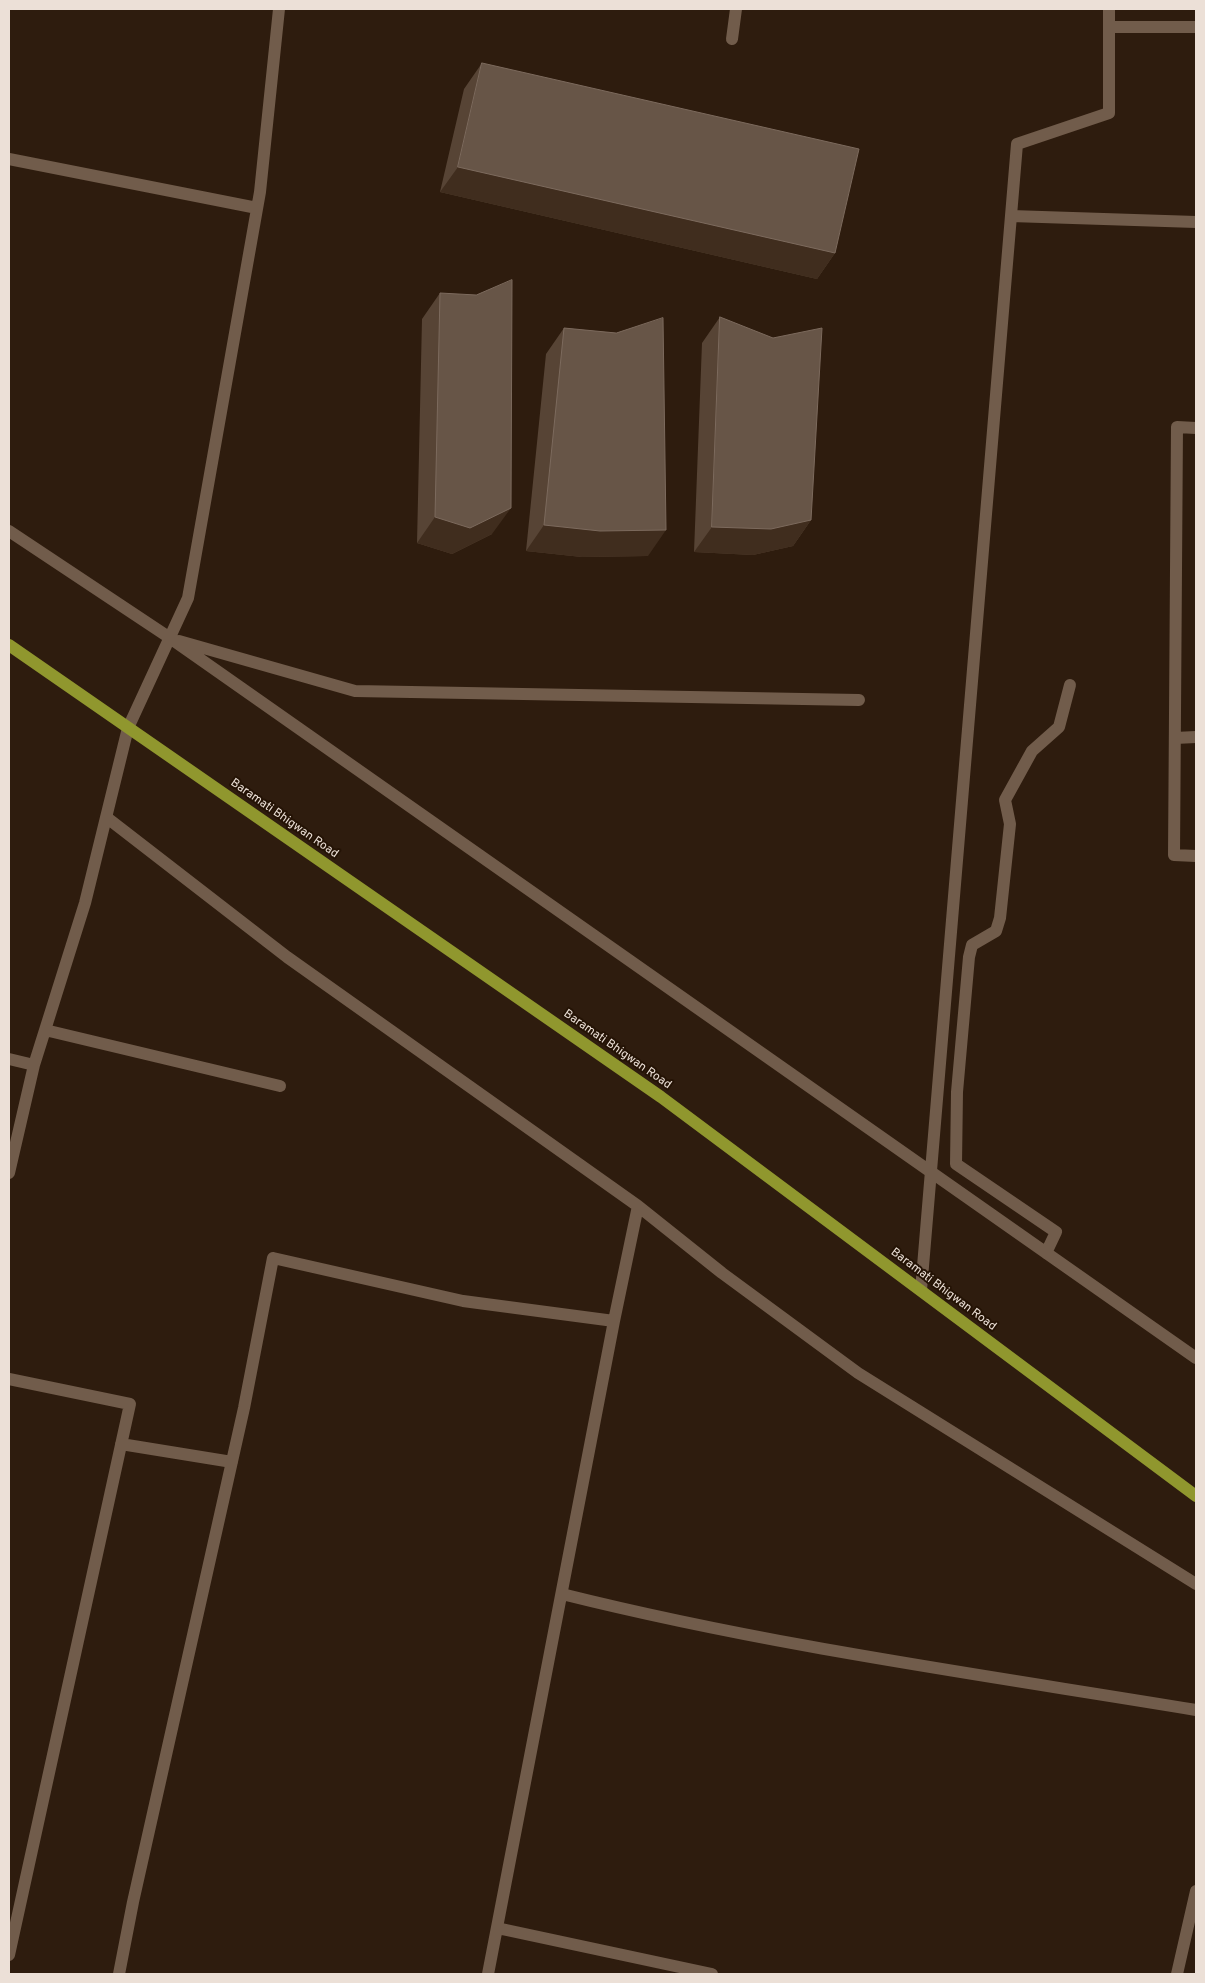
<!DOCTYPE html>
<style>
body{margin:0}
#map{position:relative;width:1205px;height:1983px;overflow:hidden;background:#2e1c0e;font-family:Overpass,sans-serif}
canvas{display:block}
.frame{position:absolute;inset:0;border:10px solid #ece0d7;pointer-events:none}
</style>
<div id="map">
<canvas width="1205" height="1983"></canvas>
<div class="frame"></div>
</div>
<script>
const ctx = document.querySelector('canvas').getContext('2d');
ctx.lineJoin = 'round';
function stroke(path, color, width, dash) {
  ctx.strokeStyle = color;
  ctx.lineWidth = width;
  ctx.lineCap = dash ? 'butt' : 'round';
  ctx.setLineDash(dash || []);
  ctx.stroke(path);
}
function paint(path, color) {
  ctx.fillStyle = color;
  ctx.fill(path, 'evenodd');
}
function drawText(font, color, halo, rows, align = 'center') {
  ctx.font = font + ' Overpass,sans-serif';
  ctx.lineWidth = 4;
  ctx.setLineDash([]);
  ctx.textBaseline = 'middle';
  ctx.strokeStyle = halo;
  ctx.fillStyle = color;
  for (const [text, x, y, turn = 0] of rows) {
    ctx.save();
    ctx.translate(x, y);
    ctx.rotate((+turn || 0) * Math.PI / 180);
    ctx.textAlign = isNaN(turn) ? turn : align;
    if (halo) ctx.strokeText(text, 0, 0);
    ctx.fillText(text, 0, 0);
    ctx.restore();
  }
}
const minor = new Path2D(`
 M1109 27H1196
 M732 39 736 9
 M9 159 257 208
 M1011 216 1196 222
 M1196 428 1177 427 1174 855 1196 856
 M9 531 170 638 1196 1358
 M179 641 355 691 859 700
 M1175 738 1196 737
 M106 817 287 957 638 1206 722 1273 858 1373 1196 1584
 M45 1030 280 1086
 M9 1059 34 1065
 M9 1173 34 1065 85 903 128 728 188 598 260 192 279 9
 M1046 1253 1056 1232 956 1164 957 1092 969 957 972 945 996 931 1000 918 1010 824 1005 800 1032 751 1059 727 1070 685
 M921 1290 1017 144 1109 113V9
 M9 1379 130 1404 9 1955
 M121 1444 232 1462
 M562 1594C770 1646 984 1675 1196 1710
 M497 1928 712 1974
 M119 1974 133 1902 244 1408 273 1258 463 1301 614 1321
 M488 1974 614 1321 638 1206
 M1177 1974 1196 1891`);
const major = new Path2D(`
 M9 645 661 1097 1196 1496`);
const wall = new Path2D(`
 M482 63 835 253 817 279 440 192 464 89Z
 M440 293 492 534 452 554 417 543 422 319Z
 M720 317 811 520 793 546 753 555 694 552 702 343Z
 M564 328 616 333 648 556 582 557 526 551 546 354Z`);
const shadedWall = new Path2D(`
 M458 167 835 253 817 279 440 192Z
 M511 508 492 534 452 554 417 543 435 517Z
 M811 520 793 546 753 555 694 552 712 527Z
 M544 525 666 530 648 556 582 557 526 551Z`);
const building = new Path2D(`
 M482 63 859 149 835 253 458 167Z
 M512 280 511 508 470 528 435 517 440 293 476 295Z
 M720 317 773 338 822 328 811 520 771 529 712 527Z
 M663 318 666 530 600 531 544 525 564 328 616 333Z`);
const streetNames = [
 ["Baramati Bhigwan Road",284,819,35],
 ["Baramati Bhigwan Road",617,1050,35],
 ["Baramati Bhigwan Road",943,1290,37]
];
stroke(minor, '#715c4b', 12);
stroke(major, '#90972e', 12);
paint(wall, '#574435');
paint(shadedWall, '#402d1e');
paint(building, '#675547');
stroke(building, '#7c6a5d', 1);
drawText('12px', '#ece0d7', '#241305', streetNames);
</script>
